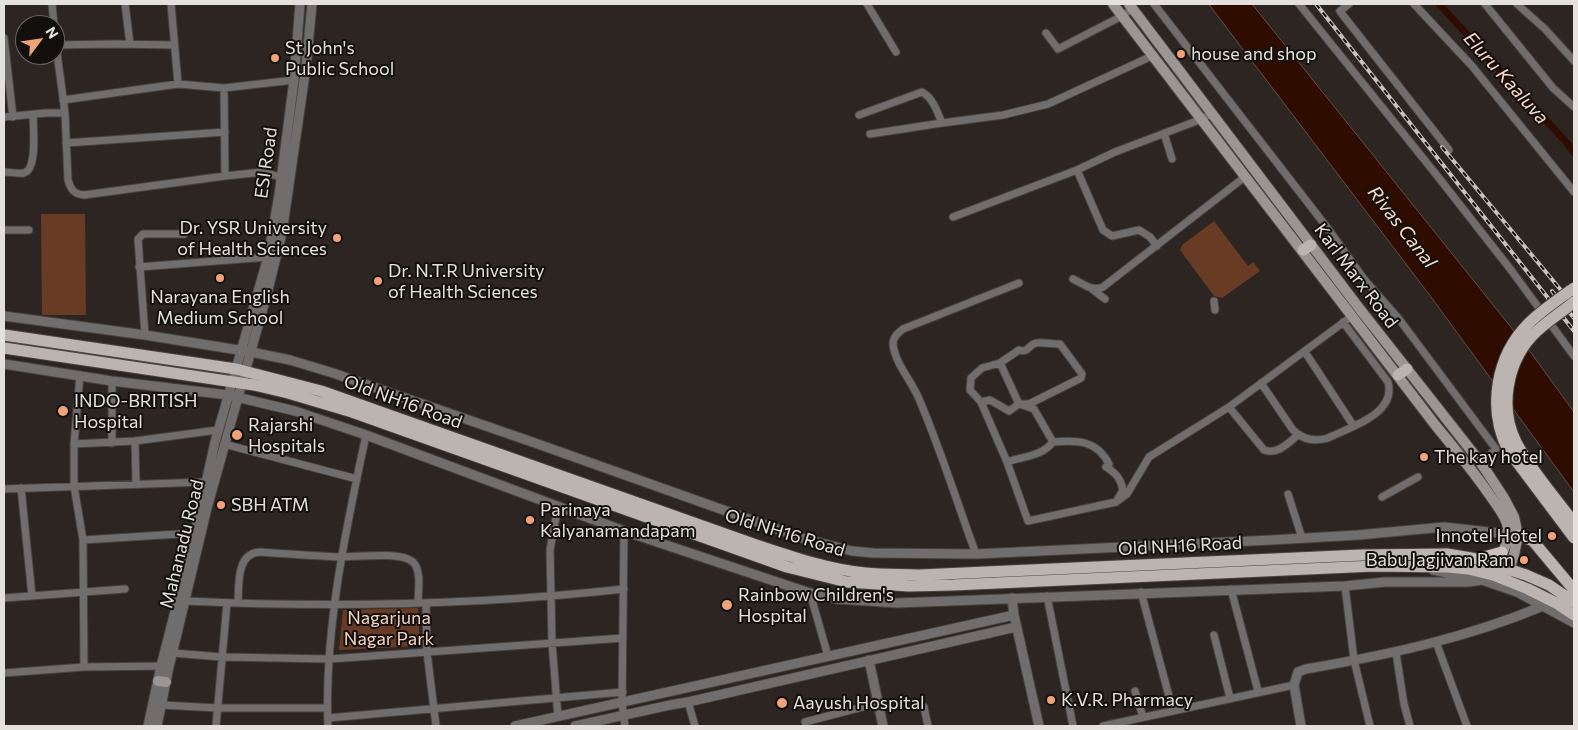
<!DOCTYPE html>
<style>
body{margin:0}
#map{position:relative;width:1578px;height:730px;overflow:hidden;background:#2c2522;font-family:Commissioner,sans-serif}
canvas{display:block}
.frame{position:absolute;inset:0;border:5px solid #e4e0dd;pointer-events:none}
.north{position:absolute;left:15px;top:15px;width:50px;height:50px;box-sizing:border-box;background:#120f0d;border:1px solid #666360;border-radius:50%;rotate:59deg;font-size:14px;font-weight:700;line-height:20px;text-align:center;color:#e4e0dd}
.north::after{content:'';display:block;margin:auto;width:18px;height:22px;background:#f0a27a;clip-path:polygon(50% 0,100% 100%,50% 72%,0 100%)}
</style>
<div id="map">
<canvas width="1578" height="730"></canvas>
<div class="frame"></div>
<div class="north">N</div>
</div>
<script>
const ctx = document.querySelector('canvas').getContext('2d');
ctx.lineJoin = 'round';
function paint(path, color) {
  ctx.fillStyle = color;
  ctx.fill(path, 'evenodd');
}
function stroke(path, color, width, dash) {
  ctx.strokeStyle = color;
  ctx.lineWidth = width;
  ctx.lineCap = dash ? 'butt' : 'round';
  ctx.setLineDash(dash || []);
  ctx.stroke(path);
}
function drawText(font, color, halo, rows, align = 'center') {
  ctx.font = font + ' Commissioner,sans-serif';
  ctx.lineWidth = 4;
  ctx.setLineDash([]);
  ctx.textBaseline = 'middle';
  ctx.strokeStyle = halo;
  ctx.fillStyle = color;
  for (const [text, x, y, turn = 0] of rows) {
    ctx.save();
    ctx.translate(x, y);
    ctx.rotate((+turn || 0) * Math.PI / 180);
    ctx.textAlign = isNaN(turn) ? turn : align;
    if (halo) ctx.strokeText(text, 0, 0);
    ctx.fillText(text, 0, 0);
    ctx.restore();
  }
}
const green = new Path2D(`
 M41 214H85L86 315H42Z
 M1214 221 1248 266 1253 262 1260 271 1222 298 1214 296 1180 250 1182 245Z
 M418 608 420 646 339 650 343 610Z`);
const water = new Path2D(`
 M1209 4H1252L1526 346 1574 412V492L1431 297Z`);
const canal = new Path2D(`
 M1439 4 1567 143 1574 153`);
const minor = new Path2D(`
 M52 4 54 25
 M125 4 130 44
 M171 4 178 84
 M867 4 896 52
 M1154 4 1329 230 1364 279 1399 319 1496 449 1481 463
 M1299 4 1435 173 1511 270 1574 356
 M1349 4 1340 11 1342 14 1449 150
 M1414 4 1472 66 1574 192
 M1485 4 1553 88 1574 107
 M1517 4 1545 29 1574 61
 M1046 33 1058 49 1122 16 1132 9
 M4 38 13 117
 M55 38 65 113 68 180C71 190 74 194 84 195L225 176 263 172 284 178
 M56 45 113 44 174 45
 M224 88 225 176
 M63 100 178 84 224 88 294 80
 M859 115 922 92C933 98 937 111 942 123
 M4 117 46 113H65
 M1164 133 1172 159
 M870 134 942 123 1003 115 1048 104 1152 56
 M66 143 225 132
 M1077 170 1103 230 1112 236 1139 230 1150 237 1157 246
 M4 172C10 172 19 174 24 173 38 169 33 126 33 115
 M953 217 1077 170 1115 152 1202 119 1212 113
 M4 230H29
 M139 267 268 257
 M1073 279C1083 284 1093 292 1103 287L1246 176
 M1092 289 1105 299
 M1214 301 1215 310
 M145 335 138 239 143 234H184
 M1305 352 1353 425
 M80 375 74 444V486L83 540 84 667 164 666
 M112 381V443
 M1261 383 1293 430C1303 440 1314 442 1328 438 1350 427 1397 414 1388 382L1343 322
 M981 402 970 390 971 378 982 368 1000 363 1019 404H1029L1081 378 1082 374 1060 344C1055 344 1039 342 1036 343 1028 345 1029 353 1019 350L1000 363
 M1229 407 1264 450C1278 455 1288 443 1298 435
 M135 441 136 483
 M74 444 135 441 218 430
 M224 444 357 479
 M1007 462 981 402 990 400 1009 411 1019 404 1034 409 1053 442
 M21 488 32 596
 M4 489 205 482
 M1288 494 1302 538
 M1382 497 1418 477
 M1116 502 1123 490C1121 479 1116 473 1106 467L1109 464C1097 440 1077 440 1053 442 1041 457 1023 456 1007 462L1028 521 1116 502 1127 494 1149 457 1229 407 1352 316
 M624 531 622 703 625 726
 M83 540 195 533
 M976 554C957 503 941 450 919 399 912 381 895 364 893 344 893 337 898 333 903 329L1019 283
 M1345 586 1354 660 1370 726
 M1231 589 1258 691
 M1141 592 1173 711
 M810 593 828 656
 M1047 596 1073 726
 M4 598 125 589
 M185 601C332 608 478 605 624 589
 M238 603C239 585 236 553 260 552 287 554 314 556 341 557 358 557 400 551 413 562 422 571 418 592 418 603
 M426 604 427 652 436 726
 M1214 635 1230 698
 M1436 642 1467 726
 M172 653 222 657 330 659 623 638
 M1396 653 1404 704 1410 726
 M4 673 84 667
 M1135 691 1143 717
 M688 702 695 726
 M161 705 218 708H327
 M924 707 928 726
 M558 717 552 643 550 550 558 506
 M328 718 623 692
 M805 722 878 703
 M216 726 227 603
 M328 726C324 631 346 528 366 435
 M1103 726 1294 685`);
const tertiary = new Path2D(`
 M4 316 145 335 251 352 290 360 333 373 535 443 802 538 852 551 873 553 976 554 1272 540 1358 535 1444 527 1515 535
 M4 364 112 381 228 395 295 411 366 435 624 531 810 593 838 599 897 603 1345 586 1385 582H1469L1482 580
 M1433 570 1482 580 1517 592 1574 623
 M1012 598 1014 615 1039 726
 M869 660 883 726
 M148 726 161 666 195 533 215 442 268 257 279 195 294 80 300 4
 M157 726 169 667 207 508 268 290 282 233 306 67 312 4
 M515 726 1014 615
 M575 726 670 705 688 702 1016 627
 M1301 726 1294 685 1298 672 1306 669C1387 655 1467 638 1543 606`);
const secondary = new Path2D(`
 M1113 4 1436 426C1455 449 1474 472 1491 497 1497 506 1507 517 1508 528 1510 543 1499 558 1494 572
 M1129 4 1359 308 1481 463 1504 498 1514 517 1518 535 1514 555 1506 577
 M158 681 166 682`);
const primary = new Path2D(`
 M1303 250 1311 245
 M4 335 236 369 321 391 756 545C792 557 827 569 865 573 883 575 902 574 920 575L1362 555 1447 554 1477 559 1526 575 1549 585 1574 602
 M4 348 254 385 288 393 352 412 787 567 847 582 909 586 953 585 1374 566 1448 567 1468 569 1493 575 1528 589 1556 603 1574 615
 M1398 375 1407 369
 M1518 535 1533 541 1574 590`);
const trunk = new Path2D(`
 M1477 559 1502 552`);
const rail = new Path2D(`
 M1316 4 1574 331
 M1442 147 1565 295
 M1552 291 1574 318`);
const primaryBridge = new Path2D(`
 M1574 288C1559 299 1542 310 1529 323 1496 356 1487 408 1508 450L1574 538
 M1574 302C1561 313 1544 323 1532 336 1507 363 1499 408 1516 442 1529 468 1556 498 1574 523`);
const markers = [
 [1181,54,5,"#f0a27a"],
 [275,58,5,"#f0a27a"],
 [337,238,5,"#f0a27a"],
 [220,278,5,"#f0a27a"],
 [378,281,5,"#f0a27a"],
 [63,411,6,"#f0a27a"],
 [237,435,6,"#f0a27a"],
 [1424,457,5,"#f0a27a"],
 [221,505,5,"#f0a27a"],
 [530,520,5,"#f0a27a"],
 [1552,536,5,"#f0a27a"],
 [1524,560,5,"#f0a27a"],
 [727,605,6,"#f0a27a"],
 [1051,700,5,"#f0a27a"],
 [782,703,6,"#f0a27a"]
];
const poiNames = [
 ["St John's",285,48],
 ["Public School",285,69],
 ["house and shop",1191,54],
 ["Dr. YSR University",327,228,"right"],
 ["of Health Sciences",327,249,"right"],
 ["Dr. N.T.R University",388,271],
 ["of Health Sciences",388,292],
 ["Narayana English",220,297,"center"],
 ["Medium School",220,318,"center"],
 ["INDO-BRITISH",74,401],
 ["Hospital",74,422],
 ["Rajarshi",248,425],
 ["Hospitals",248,446],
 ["The kay hotel",1434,457],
 ["SBH ATM",231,505],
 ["Parinaya",540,510],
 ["Kalyanamandapam",540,531],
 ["Innotel Hotel",1542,536,"right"],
 ["Babu Jagjivan Ram",1514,560,"right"],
 ["Rainbow Children's",738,595],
 ["Hospital",738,616],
 ["K.V.R. Pharmacy",1061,700],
 ["Aayush Hospital",793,703]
];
const streetNames = [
 ["ESI Road",266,163,-82],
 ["Karl Marx Road",1356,276,53],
 ["Old NH16 Road",403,402,20],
 ["Old NH16 Road",785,533,17],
 ["Mahanadu Road",182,544,-76],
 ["Old NH16 Road",1180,546,-3]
];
const parkNames = [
 ["Nagarjuna",389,618],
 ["Nagar Park",389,639]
];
const waterNames = [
 ["Eluru Kaaluva",1506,78,48],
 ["Rivas Canal",1402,227,52]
];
paint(green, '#673b24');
paint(water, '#2f0c00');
stroke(water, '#654c42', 1);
stroke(canal, '#2f0c00', 7);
stroke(minor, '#494340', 9);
stroke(tertiary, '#494340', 11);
stroke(secondary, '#494340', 12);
stroke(primary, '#494340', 13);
stroke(trunk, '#494340', 13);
stroke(minor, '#716d6c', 7);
stroke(tertiary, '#716d6c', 9);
stroke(secondary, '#9b9593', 10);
stroke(primary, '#bcb4b1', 11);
stroke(trunk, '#cbc2be', 11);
stroke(rail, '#c7c2bf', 4);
stroke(rail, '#120f0d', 2, [5.5]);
stroke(primaryBridge, '#494340', 13, []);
stroke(primaryBridge, '#bcb4b1', 11);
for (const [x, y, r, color] of markers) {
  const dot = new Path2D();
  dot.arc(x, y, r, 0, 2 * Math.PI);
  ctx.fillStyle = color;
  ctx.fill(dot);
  stroke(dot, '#120f0d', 2);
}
drawText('18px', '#e4e0dd', '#120f0d', poiNames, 'left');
drawText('18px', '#e4e0dd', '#120f0d', streetNames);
drawText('18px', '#f4d3c2', '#120f0d', parkNames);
drawText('italic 19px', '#fcdac9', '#120f0d', waterNames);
</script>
